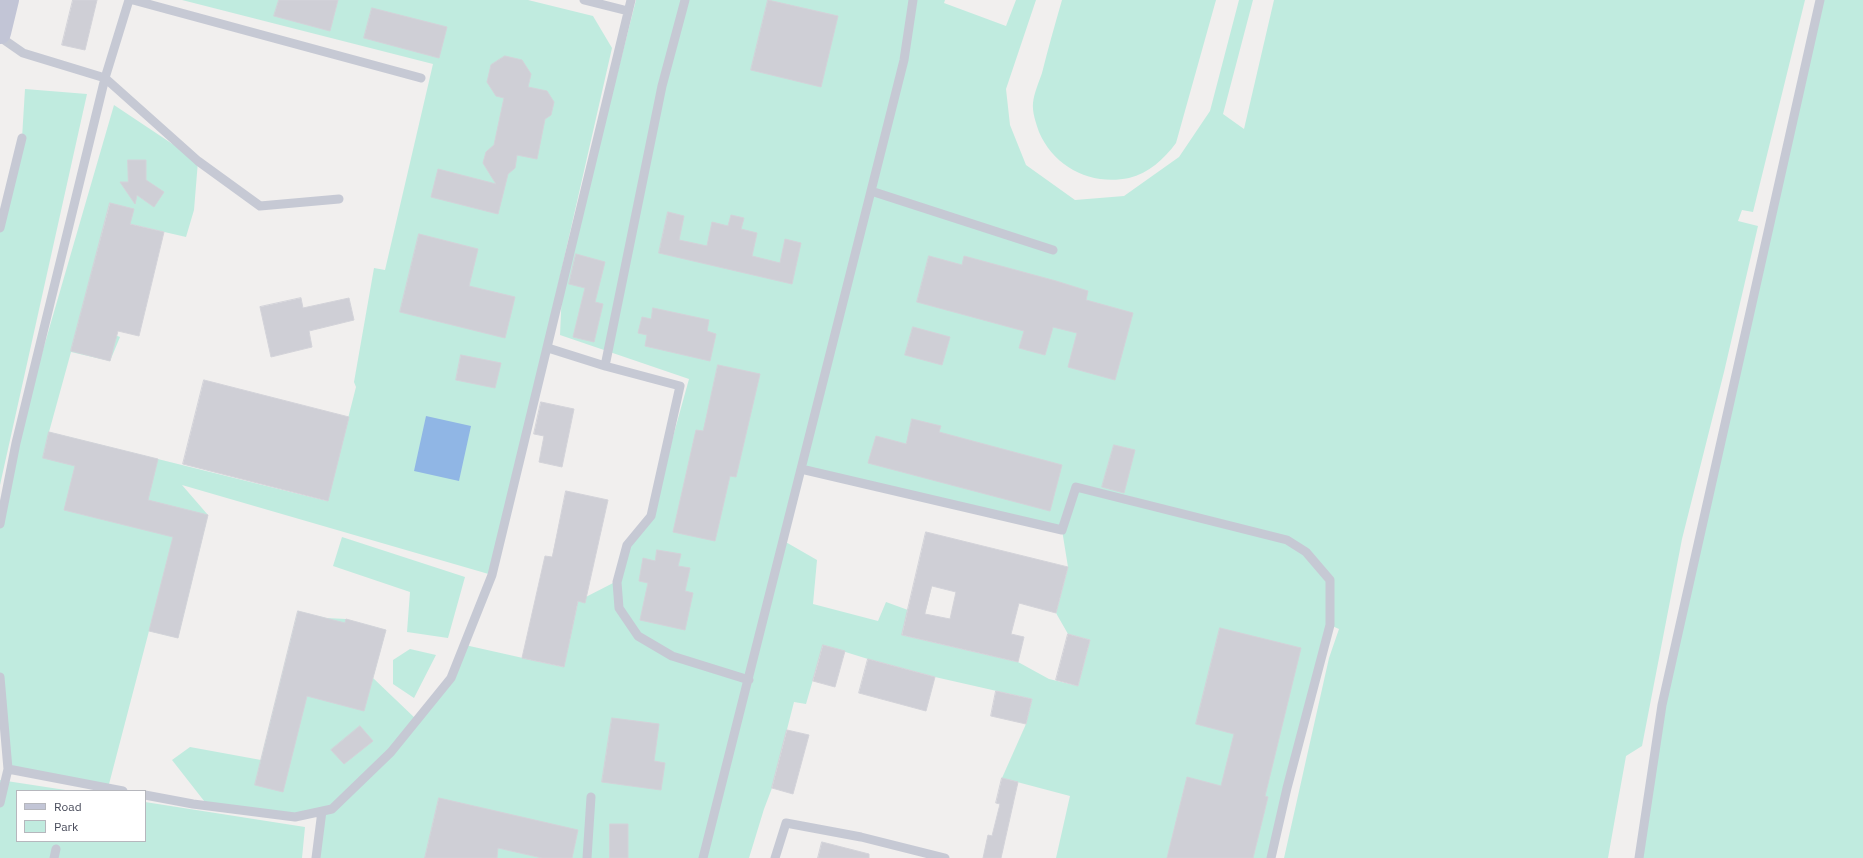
<!DOCTYPE html>
<style>
body{margin:0}
#map{position:relative;width:1863px;height:858px;overflow:hidden;background:#f1efee;font-family:"IBM Plex Sans",sans-serif}
canvas{display:block}
.legend{position:absolute;left:16px;top:790px;width:130px;height:52px;box-sizing:border-box;background:#fff;border:1px solid #b6b7bd;margin:0;padding:5px 7px;list-style:none;font-size:12px;color:#484b5a}
.legend li{display:flex;align-items:center;gap:8px;height:20px}
.legend b{width:20px;border:1px solid #b6b7bd}
</style>
<div id="map">
<canvas width="1863" height="858"></canvas>
<ul class="legend">
<li><b style="height:5px;background:#c2c5d6"></b>Road</li>
<li><b style="height:11px;background:#c0ebdf"></b>Park</li>
</ul>
</div>
<script>
const ctx = document.querySelector('canvas').getContext('2d');
ctx.lineJoin = 'round';
function paint(path, color) {
  ctx.fillStyle = color;
  ctx.fill(path, 'evenodd');
}
function stroke(path, color, width, dash) {
  ctx.strokeStyle = color;
  ctx.lineWidth = width;
  ctx.lineCap = dash ? 'butt' : 'round';
  ctx.setLineDash(dash || []);
  ctx.stroke(path);
}
const green = new Path2D(`
 M182 0H528L593 16 612 48 492 575 182 485 208 515 178 638 149 631 108 788 8 769 0 677V523L16 443 114 105 198 161 194 210 186 237 130 224 110 203 80 321 120 337 110 361 71 352 49 432 327 501 356 387 354 382 374 268 385 270 433 64Z
 M636 0H945L944 3 1006 26 1016 0H1036L1006 89 1010 125 1026 165 1075 200 1124 196 1179 157 1210 111 1239 0H1253L1223 114 1244 129 1274 0H1805L1753 212 1742 210 1738 221 1758 226 1724 372 1682 539 1642 746 1626 756 1608 858H1284L1329 658 1339 629 1330 625 1271 858H1056L1070 796 1002 778 1026 724 1032 699 935 677 868 659 823 645 806 704 794 702 772 788 764 809 749 858H316L322 811 295 817 208 806 172 760 190 747 261 760 298 611 326 618 346 619 386 630 373 678 417 720 451 678 465 645 563 667 578 601 617 581 627 545 651 516 689 379 560 335 562 290ZM802 469 1062 530 1068 567 1056 613 1068 634 1090 640 1078 686 1049 679 1018 662 902 635 908 610 886 602 878 621 813 604 817 560 784 541Z
 M1062 0H1216L1176 143C1164 159 1149 173 1129 178 1091 186 1054 167 1039 132 1036 123 1032 112 1033 103 1034 93 1039 82 1042 73 1048 49 1055 24 1062 0Z
 M1820 0H1863V858H1639L1662 705Z
 M25 89 87 94 0 485V228L22 138Z
 M342 537 465 577 448 638 407 632 410 592 333 566Z
 M410 649 436 655 414 698 393 684V660Z
 M0 780 72 791H17V841H145V802L305 827 302 858H0Z`);
const water = new Path2D(`
 M426 416 471 426 459 481 414 471Z`);
const building = new Path2D(`
 M73 0H97L85 50 62 45Z
 M279 0H338L330 31 274 16Z
 M768 0 838 16 821 87 751 70Z
 M372 8 447 27 439 58 364 38Z
 M505 56 522 60 531 74 528 87 547 91 554 102 551 115 545 119 537 159 517 155 515 168 508 174 498 214 431 197 438 169 496 184 483 163 486 152 494 145 504 98 496 96 487 82 491 65Z
 M128 160H146V180L164 192 154 207 137 195 135 204 120 182H128Z
 M110 203 134 209 130 224 164 232 139 336 118 331 110 361 71 351Z
 M668 212 684 216 679 240 707 246 712 222 728 226 731 215 744 218 741 229 757 233 752 256 780 263 785 239 801 243 792 284 659 253Z
 M419 234 478 249 469 286 515 297 505 338 400 312Z
 M576 254 605 262 595 302 603 304 594 342 573 337 585 288 569 284Z
 M929 256 962 265 964 256 1056 281 1088 291 1086 300 1133 313 1115 380 1068 367 1077 333 1053 327 1045 355 1019 348 1024 331 917 302Z
 M301 298 303 308 349 298 354 320 309 331 312 347 271 357 260 307Z
 M653 308 709 320 707 331 716 334 710 361 645 346 647 335 638 333 642 317 651 319Z
 M913 327 950 337 942 365 905 355Z
 M461 355 501 363 495 388 456 380Z
 M718 365 760 374 736 477 730 476 715 541 673 532 696 430 703 431Z
 M204 380 349 417 328 501 183 464Z
 M541 402 574 409 562 467 539 462 544 436 534 434Z
 M912 419 941 426 939 432 1062 465 1050 511 868 463 876 436 906 444Z
 M49 432 158 459 148 500 208 515 178 638 149 631 173 537 64 510 75 466 43 458Z
 M1114 445 1135 450 1124 493 1102 487Z
 M566 491 608 500 585 603 578 601 564 667 522 658 545 556 552 557Z
 M926 532 1068 567 1056 613 1019 603 1011 634 1024 637 1018 662 902 635ZM932 586 956 592 950 619 925 614Z
 M657 550 681 554 678 566 690 568 685 591 693 593 685 630 640 620 648 583 639 581 643 558 655 561Z
 M298 611 345 623 346 619 386 630 364 711 307 696 283 792 255 785Z
 M1220 628 1301 648 1265 796 1268 797 1253 858H1167L1187 777 1221 786 1234 734 1196 724Z
 M1068 634 1090 640 1078 686 1056 680Z
 M823 645 845 651 835 687 813 681Z
 M868 659 935 677 926 711 859 693Z
 M996 691 1032 699 1026 724 991 716Z
 M612 718 659 724 654 761 665 763 661 790 602 782Z
 M360 726 373 741 344 764 331 750Z
 M787 730 809 735 793 794 772 788Z
 M1002 778 1018 782 1001 858H983L988 835 992 836 1000 804 996 803Z
 M439 798 578 830 572 858H542L498 848 497 858H425Z
 M610 824H628V858H610Z
 M822 842 869 854V858H818Z`);
const service = new Path2D(`
 M133 0 421 78
 M584 0 628 11
 M0 37 23 53 105 78 198 161 260 206 339 199
 M871 191 1053 250
 M0 228 22 138
 M548 348 605 366 662 86 685 0
 M605 366 680 386 651 516 627 545 617 582 619 608 638 636 672 656 749 680
 M801 469 1062 530 1076 487 1287 540 1306 552 1330 580V625L1287 788 1271 858
 M0 524 16 443 105 78 129 0
 M0 677 8 769 0 803
 M8 769 123 791
 M145 795 193 804 295 817 332 809 391 752 451 678 492 575 631 0
 M54 858 56 849
 M316 858 322 811
 M587 858 591 797
 M703 858 904 60 913 0
 M775 858 786 823 861 837 945 858
 M1639 858 1662 705 1820 0`);
const secondary = new Path2D(`
 M0 33 8 0`);
paint(green, '#c0ebdf');
paint(water, '#90b6e5');
paint(building, '#cfcfd6');
stroke(building, '#d3d3d9', 1);
stroke(service, '#c6c9d4', 9);
stroke(secondary, '#c2c5d6', 22);
</script>
